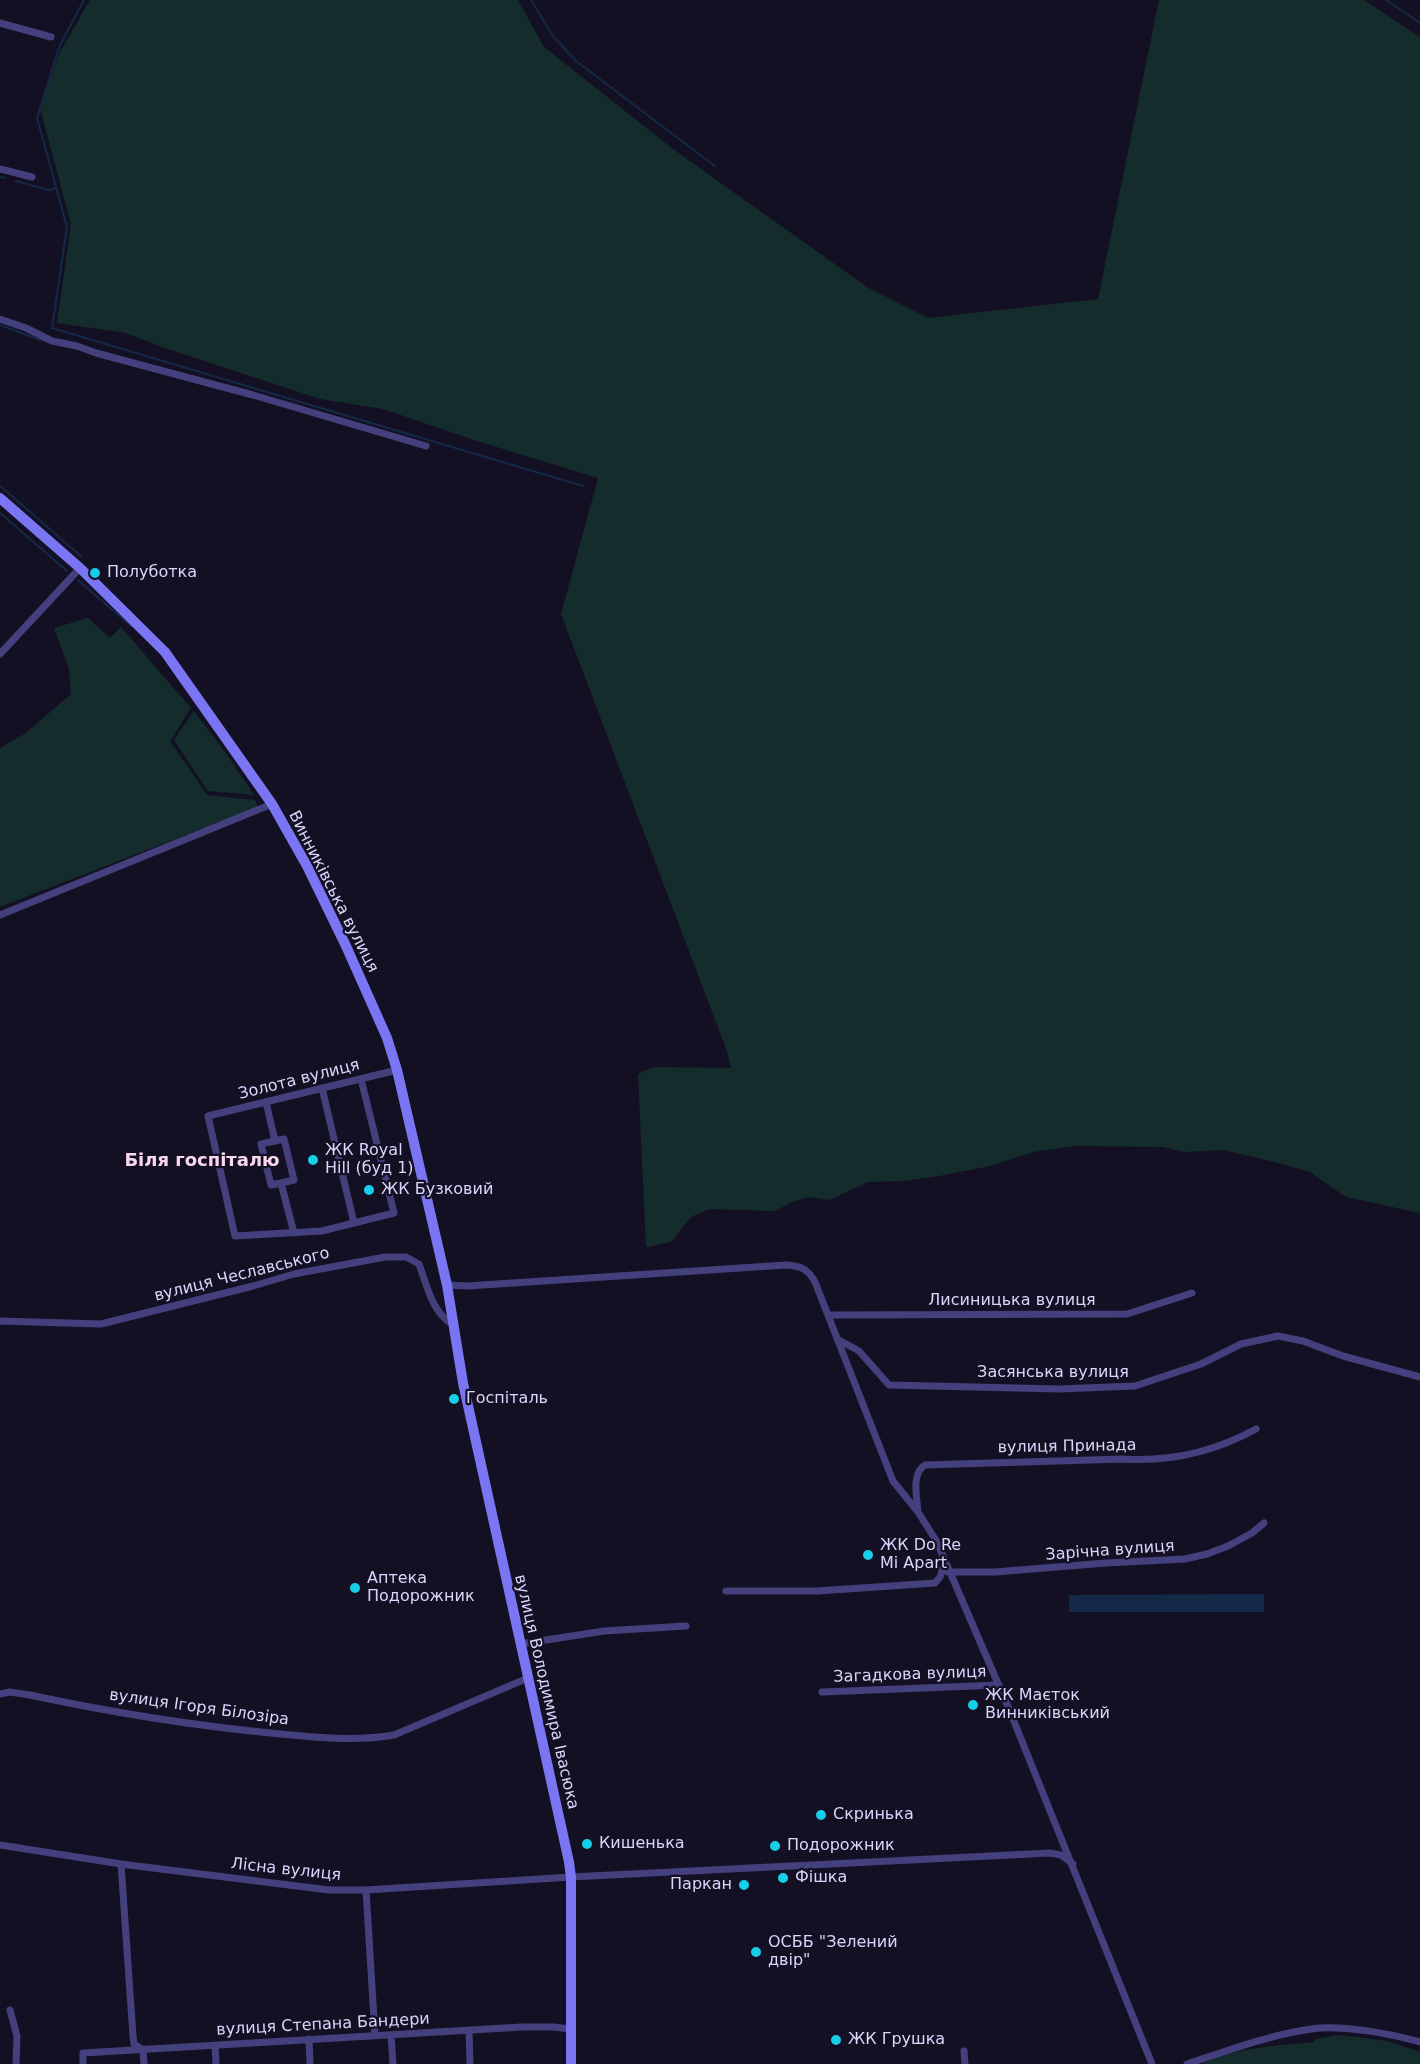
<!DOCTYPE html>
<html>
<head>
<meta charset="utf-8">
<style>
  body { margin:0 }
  canvas { display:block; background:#141023 }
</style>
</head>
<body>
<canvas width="1420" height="2064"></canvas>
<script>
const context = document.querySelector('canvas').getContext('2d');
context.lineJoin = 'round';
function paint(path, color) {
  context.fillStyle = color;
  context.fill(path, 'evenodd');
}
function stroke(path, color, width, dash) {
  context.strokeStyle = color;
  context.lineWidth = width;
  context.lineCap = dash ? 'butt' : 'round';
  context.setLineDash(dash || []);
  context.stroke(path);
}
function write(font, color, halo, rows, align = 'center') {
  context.font = font + ' "DejaVu Sans",sans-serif';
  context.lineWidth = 4.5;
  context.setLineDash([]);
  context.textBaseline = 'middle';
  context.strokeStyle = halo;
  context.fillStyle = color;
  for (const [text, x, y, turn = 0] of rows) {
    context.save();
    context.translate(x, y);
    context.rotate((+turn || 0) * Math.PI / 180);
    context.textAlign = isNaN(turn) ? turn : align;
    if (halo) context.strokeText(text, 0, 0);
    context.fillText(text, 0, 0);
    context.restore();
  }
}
const green = new Path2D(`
  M90 0H518L544 47 673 149 867 287 928 318 1098 299 1159 0H1364L1420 37V1213L1346 1197 1310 1172 1275 1162 1223 1150 1185 1152 1163 1147 1075 1146 1033 1152 990 1166 939 1176 904 1181 868 1182 829 1200 809 1197 792 1202 775 1211 709 1209 691 1217 671 1242 646 1247 638 1074 653 1067 731 1068 727 1051 561 614 598 478 477 441 383 409 320 399 162 347 126 333 57 323 71 224 40 108 60 52Z
  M88 618 110 638 121 627 191 708 170 741 207 795 255 800 258 807 0 907V748L26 733 71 694 69 668 54 628Z
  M194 711 225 752 254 795 208 791 174 740Z
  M1339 2035 1387 2041 1420 2052V2064H1202C1237 2047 1276 2046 1314 2042L1316 2039Z`);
const water = new Path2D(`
  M1264 1594V1612H1069V1595Z`);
const stream = new Path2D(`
  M84 0 60 45 37 118 67 227 52 328 583 486
  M531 0 553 36 576 61 715 166
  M1386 0 1420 23
  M0 177 5 178
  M16 181 49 190 56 188
  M0 325 43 341
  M0 486 82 557
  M0 513 67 571
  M78 580 131 626`);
const street = new Path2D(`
  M0 23 51 37
  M0 169 32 177
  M0 319 26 328 52 341 77 346 96 353 253 395 426 446
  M0 654 80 568
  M0 915 272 804
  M361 1079 394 1213 322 1231 235 1236 208 1116C271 1101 334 1085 397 1070
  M322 1088 354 1223
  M266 1102 275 1141 284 1139 294 1180 281 1183 294 1233
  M275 1141 261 1144 271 1185 281 1183
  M447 1285 467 1286 786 1265C801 1266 808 1269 815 1282L893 1481 918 1512 937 1542 1009 1709 1152 2064
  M828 1315 1127 1314 1192 1293
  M0 1321 101 1324 253 1286 294 1274 385 1257H406L419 1264C427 1286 432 1312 452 1324
  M837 1339 859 1351 889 1385 1059 1389 1135 1386 1201 1364 1241 1344 1278 1336 1303 1341 1343 1356 1420 1377
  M918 1512C917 1498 911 1473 925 1465L1123 1459C1170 1462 1214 1452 1256 1429
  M948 1572H995L1106 1563 1185 1559 1207 1554 1228 1546 1252 1533 1264 1523
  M726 1591H817L935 1583 940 1577 945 1561
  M520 1644 604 1631 686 1626
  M822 1692 999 1685
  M0 1694 10 1692 30 1695C109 1712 190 1725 270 1733 310 1737 354 1742 394 1735L528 1678
  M0 1845 121 1864 329 1890H366L571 1877 1050 1853 1061 1855 1073 1864
  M121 1864 133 2036 134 2044 143 2050 144 2064
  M366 1890 375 2035
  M10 2010 17 2036 16 2064
  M469 2030 470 2064
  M391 2035 393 2064
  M309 2039 310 2064
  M215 2045 216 2064
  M964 2051 965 2064
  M83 2064V2053L522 2027H553L571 2029
  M1187 2064C1227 2051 1269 2035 1311 2029 1340 2024 1392 2034 1420 2042`);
const secondary = new Path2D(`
  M0 498 80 568 165 652 272 804 307 866 346 946 387 1038 397 1070 447 1285 463 1383 569 1862 571 1877V2064`);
const markers = [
  [95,573,6,"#15cfe8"],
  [313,1160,6,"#15cfe8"],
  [369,1190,6,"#15cfe8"],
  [454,1399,6,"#15cfe8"],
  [868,1555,6,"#15cfe8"],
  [355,1588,6,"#15cfe8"],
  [973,1705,6,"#15cfe8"],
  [821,1815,6,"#15cfe8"],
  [587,1844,6,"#15cfe8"],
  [775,1846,6,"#15cfe8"],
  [783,1878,6,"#15cfe8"],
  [744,1885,6,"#15cfe8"],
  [756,1952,6,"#15cfe8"],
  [836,2040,6,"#15cfe8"]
];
const poiNames = [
  ["Полуботка",107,573],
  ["ЖК Royal",325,1151],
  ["Hill (буд 1)",325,1169],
  ["ЖК Бузковий",381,1190],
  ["Госпіталь",466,1399],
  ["ЖК Do Re",880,1546],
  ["Mi Apart",880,1564],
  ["Аптека",367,1579],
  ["Подорожник",367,1597],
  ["ЖК Маєток",985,1696],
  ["Винниківський",985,1714],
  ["Скринька",833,1815],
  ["Кишенька",599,1844],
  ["Подорожник",787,1846],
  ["Фішка",795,1878],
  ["Паркан",732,1885,"right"],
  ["ОСББ \"Зелений",768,1943],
  ["двір\"",768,1961],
  ["ЖК Грушка",848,2040]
];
const streetNames = [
  ["Винниківська вулиця",333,892,63],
  ["Золота вулиця",299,1080,-14],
  ["вулиця Чеславського",242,1275,-14],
  ["Лисиницька вулиця",1012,1301],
  ["Засянська вулиця",1053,1373],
  ["вулиця Принада",1067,1447,-1],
  ["Зарічна вулиця",1110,1551,-4],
  ["Загадкова вулиця",910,1675,-2],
  ["вулиця Володимира Івасюка",546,1692,77],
  ["вулиця Ігоря Білозіра",199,1708,8],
  ["Лісна вулиця",286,1870,6],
  ["вулиця Степана Бандери",323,2025,-3]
];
const neighbourhoodNames = [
  ["Біля госпіталю",202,1161]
];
paint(green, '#142c2b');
paint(water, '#142848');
stroke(stream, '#142848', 2);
stroke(street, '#43407d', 7);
stroke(secondary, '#7a75f2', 10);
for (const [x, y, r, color] of markers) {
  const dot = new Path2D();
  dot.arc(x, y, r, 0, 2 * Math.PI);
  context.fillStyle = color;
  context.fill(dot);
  stroke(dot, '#141023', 2);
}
write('16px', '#dad5fb', '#141023', poiNames, 'left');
write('16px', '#dad5fb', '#141023', streetNames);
write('bold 18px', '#fbd7ee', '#141023', neighbourhoodNames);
</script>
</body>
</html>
